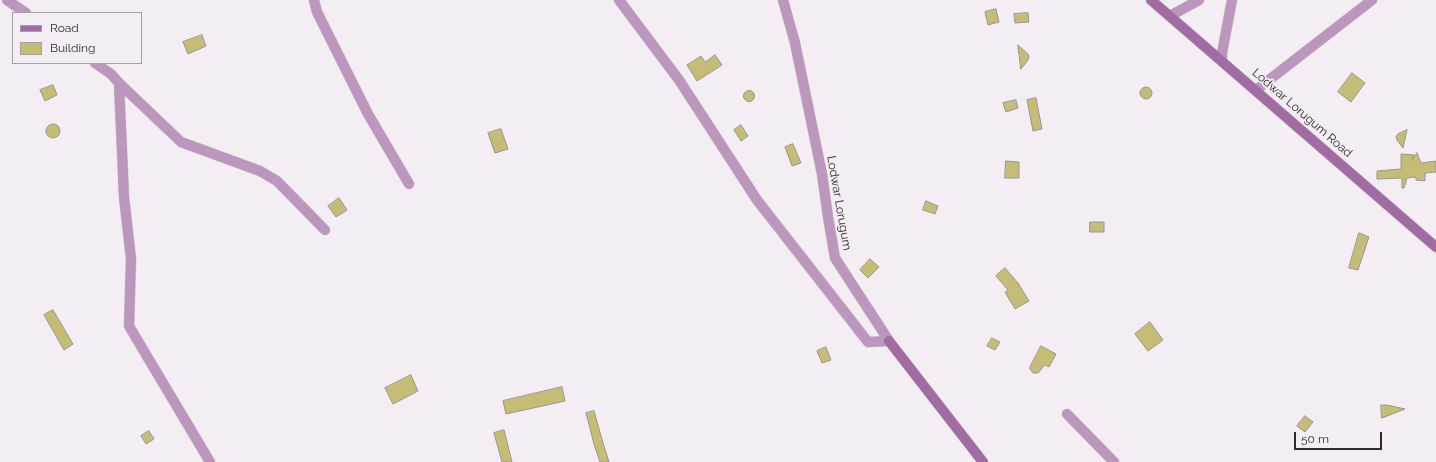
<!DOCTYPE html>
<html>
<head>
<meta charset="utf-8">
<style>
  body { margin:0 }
  #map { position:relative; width:1436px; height:462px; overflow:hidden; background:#f4edf4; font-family:Raleway,sans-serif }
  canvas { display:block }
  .legend { position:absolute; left:12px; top:12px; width:130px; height:52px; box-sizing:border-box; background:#f4edf4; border:1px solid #a49fa4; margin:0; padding:5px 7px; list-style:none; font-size:12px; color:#2d2b2d }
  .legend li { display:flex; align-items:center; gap:8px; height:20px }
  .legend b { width:20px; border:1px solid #a49fa4 }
  .scale { position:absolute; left:1294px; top:432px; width:88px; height:18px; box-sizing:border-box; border:2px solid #2d2b2d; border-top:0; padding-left:5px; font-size:12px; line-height:14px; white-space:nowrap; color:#2d2b2d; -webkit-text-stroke:3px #f4edf4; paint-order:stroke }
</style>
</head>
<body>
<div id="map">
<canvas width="1436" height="462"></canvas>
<ul class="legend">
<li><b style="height:5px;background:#a16ca3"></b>Road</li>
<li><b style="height:11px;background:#c5bc78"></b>Building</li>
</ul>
<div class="scale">50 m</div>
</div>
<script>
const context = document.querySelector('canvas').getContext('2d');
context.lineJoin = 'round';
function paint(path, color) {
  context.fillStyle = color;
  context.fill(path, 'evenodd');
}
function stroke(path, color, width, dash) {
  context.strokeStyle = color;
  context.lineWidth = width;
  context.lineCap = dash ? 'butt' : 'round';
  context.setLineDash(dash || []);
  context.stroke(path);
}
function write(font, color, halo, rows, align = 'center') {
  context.font = font + ' Raleway,sans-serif';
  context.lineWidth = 3.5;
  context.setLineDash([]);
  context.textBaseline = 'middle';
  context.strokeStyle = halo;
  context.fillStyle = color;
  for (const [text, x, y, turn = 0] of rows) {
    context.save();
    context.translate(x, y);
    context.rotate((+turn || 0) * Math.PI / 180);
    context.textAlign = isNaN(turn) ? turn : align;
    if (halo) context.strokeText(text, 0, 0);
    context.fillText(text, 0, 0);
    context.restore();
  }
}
const building = new Path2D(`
  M996 9 999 22 988 25 985 12Z
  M1028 13 1029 22 1015 23 1014 14Z
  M202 35 206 46 188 54 183 42Z
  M1018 45 1028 54 1029 57 1028 60 1021 69Z
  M715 55 722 65 697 81 687 65 701 56 705 62Z
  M1352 73 1365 83 1351 102 1338 92Z
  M53 85 57 95 45 101 40 90Z
  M1140 93a6 6 0 1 1 12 0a6 6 0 1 1-12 0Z
  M743.5 96a5.5 5.5 0 1 1 11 0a5.5 5.5 0 1 1-11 0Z
  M1036 98 1042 129 1033 131 1027 100Z
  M1016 100 1018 108 1006 112 1003 103Z
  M46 131a7 7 0 1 1 14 0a7 7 0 1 1-14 0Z
  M741 125 748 136 741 141 734 130Z
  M501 129 508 149 495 153 488 133Z
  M1407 130 1403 148 1397 140 1396 137 1398 134Z
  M793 144 801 163 792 166 785 147Z
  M1417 153 1421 163 1436 161V172L1425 173V181L1416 180V177L1407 178 1404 188H1402V178L1377 179V171L1401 169V154L1414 155 1412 160Z
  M1006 161 1019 162V178H1005Z
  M339 198 347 210 336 217 328 206Z
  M926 201 938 206 935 214 923 210Z
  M1090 222H1104V232H1090Z
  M1359 233 1369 237 1358 270 1349 268Z
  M870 259 879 267 868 278 860 270Z
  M1005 268 1018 283 1029 301 1015 309 1005 292 1008 290 996 276Z
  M53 310 73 344 64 350 44 315Z
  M1150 322 1163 340 1148 351 1135 334Z
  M992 338 1000 342 995 350 987 346Z
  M1041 346 1056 354 1049 367 1045 365 1038 373H1033L1030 369V367Z
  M826 347 831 360 822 363 817 351Z
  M411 375 418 391 393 404 385 388Z
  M562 387 565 401 506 414 503 401Z
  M1381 405H1387L1405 409 1382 418Z
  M594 411 603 443 609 462H600L594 444 586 413Z
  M1305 416 1313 422 1305 432 1297 426Z
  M504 430 512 462H502L494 433Z
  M149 431 154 439 146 444 141 436Z`);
const street = new Path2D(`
  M7 0 26 13
  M314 0 317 12 368 114 409 184
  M619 0 679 80 757 200 868 342 889 341
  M783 0 795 43 822 174 828 217 835 258 889 341
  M1170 16 1199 0
  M1222 61V53L1232 0
  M95 63 111 74 119 83 124 197 131 259 129 326 210 462
  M119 83 181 142 260 171 277 181 325 230
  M1256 90 1372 0
  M1067 414 1114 462`);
const secondary = new Path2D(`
  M1151 0 1436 247
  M889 341 983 462`);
const streetNames = [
  ["Lodwar Lorugum Road",1302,113,41],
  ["Lodwar Lorugum",839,203,80]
];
paint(building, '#c5bc78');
stroke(building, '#98978e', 1);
stroke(street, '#d0cad0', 11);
stroke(secondary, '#d0cad0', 11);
stroke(street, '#bc97bd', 10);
stroke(secondary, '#a16ca3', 10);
write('12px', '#2d2b2d', '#f4edf4', streetNames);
</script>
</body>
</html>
